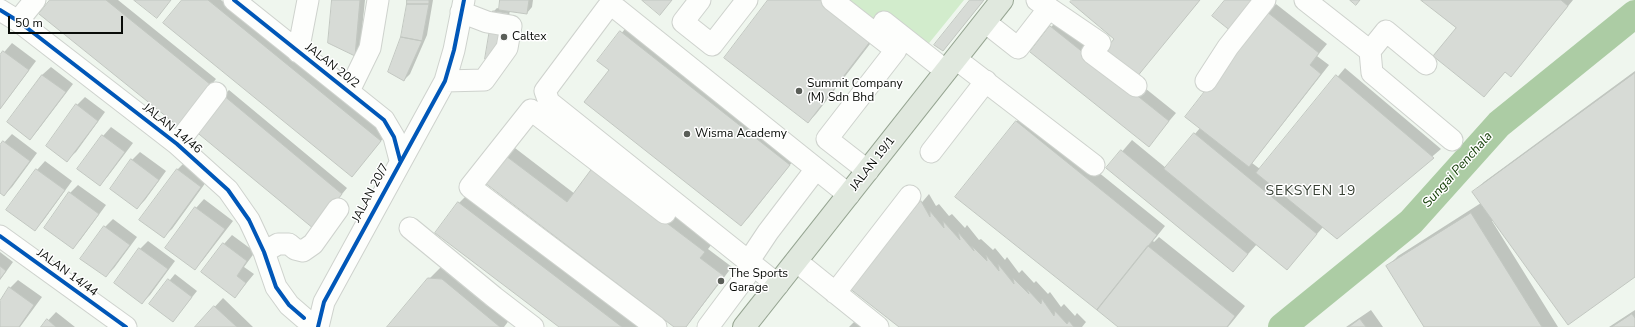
<!DOCTYPE html>
<html>
<head>
<meta charset="utf-8">
<style>
  body { margin:0 }
  #map { position:relative; width:1635px; height:327px; overflow:hidden; background:#eff6ee; font-family:"Nunito Sans",sans-serif }
  canvas { display:block }
  .scale { position:absolute; left:8px; top:16px; width:115px; height:18px; box-sizing:border-box; border:2px solid #090c08; border-top:0; padding-left:5px; font-size:12px; line-height:14px; white-space:nowrap; color:#090c08; -webkit-text-stroke:3px #fff; paint-order:stroke }
</style>
</head>
<body>
<div id="map">
<canvas width="1635" height="327"></canvas>
<div class="scale">50 m</div>
</div>
<script>
const context = document.querySelector('canvas').getContext('2d');
context.lineJoin = 'round';
function paint(path, color) {
  context.fillStyle = color;
  context.fill(path, 'evenodd');
}
function stroke(path, color, width, dash) {
  context.strokeStyle = color;
  context.lineWidth = width;
  context.lineCap = dash ? 'butt' : 'round';
  context.setLineDash(dash || []);
  context.stroke(path);
}
function write(font, color, halo, rows, align = 'center') {
  context.font = font + ' "Nunito Sans",sans-serif';
  context.lineWidth = 3;
  context.setLineDash([]);
  context.textBaseline = 'middle';
  context.strokeStyle = halo;
  context.fillStyle = color;
  for (const [text, x, y, turn = 0] of rows) {
    context.save();
    context.translate(x, y);
    context.rotate((+turn || 0) * Math.PI / 180);
    context.textAlign = isNaN(turn) ? turn : align;
    if (halo) context.strokeText(text, 0, 0);
    context.fillText(text, 0, 0);
    context.restore();
  }
}
const green = new Path2D(`
  M842 0H964L917 58Z`);
const shadow = new Path2D(`
  M51 0H118L216 79 184 119Z
  M183 0H221L386 135 356 171Z
  M333 0H365L360 49 355 55Z
  M408 0H433L427 35 410 74 404 80 402 37Z
  M501 0H533L532 7 527 13 510 10 502 57 486 58 494 11 497 8 500 9Z
  M769 0 880 31 816 114 808 122Z
  M971 0H984L943 50Z
  M1073 0H1200L1136 77 1115 39Z
  M1423 0H1573L1519 67 1511 76 1506 71 1484 96 1457 28Z
  M1276 4 1327 44 1317 56 1329 65 1252 163 1260 169 1345 68 1441 149 1337 238 1323 227 1287 269 1257 244 1233 271 1108 168 1132 140 1166 168 1200 128 1268 12Z
  M1059 19 1176 113 1148 146 1051 27Z
  M629 24 797 156 749 217 741 225 610 70 599 61Z
  M12 43 36 61 0 109V57Z
  M51 67 73 84 38 130 30 139 8 122 42 75Z
  M1635 71V275L1494 220 1492 221 1558 327H1425L1388 266 1398 256 1481 203 1474 192 1484 182Z
  M229 90 347 188 319 222 223 96Z
  M85 97 105 112 76 152 67 160 77 105Z
  M1025 113 1165 226 1153 241 1154 242 1159 237 1245 306 1228 327H1120L1016 122Z
  M111 127 133 143 108 176 100 185 79 169 103 136Z
  M12 134 37 153 12 187 4 195 0 192V147Z
  M515 148 575 194 602 160 712 244 708 249 732 267 689 323 686 327H675L506 157Z
  M140 152 166 171 145 200 137 208 132 160Z
  M45 161 72 181 43 221 35 230 8 209 37 170Z
  M186 161 209 178 172 229 163 237 140 220 178 169Z
  M78 185 106 205 81 239 73 248 70 193Z
  M929 194 936 206 939 204 949 216 952 214 965 228 967 225 979 240 981 239 993 250 995 248 1005 260 1007 257 1019 273 1022 270 1034 283 1036 281 1048 294 1050 292 1061 307 1064 304 1075 316 1077 313 1086 322 1082 327H900L850 288Z
  M467 195 641 327H560L459 203Z
  M204 199 233 221 203 260 195 269 167 247 196 208Z
  M113 219 137 237 114 268 106 276 105 227Z
  M232 235 255 252 244 267 254 274 235 297 224 244Z
  M148 241 175 261 150 295 142 303 115 283 140 249Z
  M0 252 13 262 0 280Z
  M442 266 513 315 504 327H388L429 279Z
  M175 274 197 291 173 321 150 304Z
  M18 280 42 297 20 327H0V302L10 288Z
  M223 298 253 327H196Z
  M1371 310 1383 327H1346Z
  M1635 310V327H1609Z
  M56 312 75 327H42Z
  M857 319 868 327H849Z`);
const river = new Path2D(`
  M1282 327 1411 222 1499 124 1635 14`);
const building = new Path2D(`
  M50 0H106L211 85 178 126 39 14Z
  M134 0H171L157 18Z
  M182 0H208L381 141 352 177 163 23Z
  M332 0H360L355 56 328 43Z
  M407 0H429V4H407Z
  M500 0H529L527 14 499 10Z
  M642 0H672L660 15Z
  M768 0H822L872 39 808 123 724 58Z
  M970 0H984L943 51 934 45Z
  M1072 0H1200L1136 78 1103 52 1114 39 1070 2Z
  M1225 0H1257L1232 32 1212 16Z
  M1350 0H1360L1356 5Z
  M1421 0H1561L1568 6 1511 77 1505 72 1484 97 1433 56 1456 28Z
  M407 4H429L422 41 401 37Z
  M493 11 508 13 500 61 485 59Z
  M1267 12 1319 53 1310 65 1321 74 1249 167 1185 117Z
  M1050 26 1169 121 1149 147 1030 52Z
  M620 31 790 165 741 226 584 102 609 70 597 61Z
  M401 37 422 41 404 81 388 72Z
  M3 51 29 70 0 109V55Z
  M1635 73V277L1568 325 1472 192Z
  M42 75 66 92 30 140 7 122Z
  M1336 75 1434 158 1337 239 1256 173Z
  M223 95 342 194 314 229 194 130Z
  M76 104 98 121 67 162 46 146Z
  M1016 121 1157 235 1097 310 955 197Z
  M1194 133 1317 234 1287 270 1164 169Z
  M102 135 125 152 100 186 77 169Z
  M3 141 30 161 4 196 0 193V145Z
  M1121 150 1248 254 1233 272 1106 168Z
  M506 156 567 202 593 167 705 252 700 258 724 276 686 327H674L485 183Z
  M131 159 159 180 137 209 110 189Z
  M36 169 65 190 35 231 6 210Z
  M177 169 201 187 164 238 139 220Z
  M69 192 99 214 73 249 44 228Z
  M921 201 930 217V211L944 228 943 221 960 240 958 232 974 251 972 246 987 261 986 255 999 271 998 264 1014 284 1013 278 1029 294 1027 289 1041 304 1042 299 1054 316 1055 311 1067 324 1069 321 1074 327H899L849 288Z
  M458 202 622 327H559L435 233Z
  M195 207 225 229 195 270 165 248Z
  M1471 213 1542 327H1424L1386 266Z
  M104 226 130 245 106 277 80 259Z
  M223 243 247 261 237 276 246 283 235 298 201 272Z
  M1148 246 1235 316 1227 327H1118L1097 310Z
  M139 248 168 269 142 304 114 283Z
  M0 266 6 271 0 279Z
  M428 278 442 279 500 327H387Z
  M168 279 192 297 173 322 149 304Z
  M9 287 34 305 19 327H0V301Z
  M214 306 237 327H195Z
  M1632 314 1635 318V327H1612Z
  M47 319 56 327H41Z
  M1360 319 1366 327H1349Z`);
const minor = new Path2D(`
  M234 0 384 120 394 137 400 160
  M700 0 683 22 712 45 747 0
  M832 0 896 50 827 139 868 171
  M1037 0 1100 43 1092 53 1136 86
  M1305 0 1370 51
  M0 10 18 21 177 144 228 190 249 220 264 252 276 287 289 305 304 318
  M18 21 35 0
  M884 22 946 71
  M985 22 1018 48 1049 8
  M298 52 308 0
  M956 59 1094 165
  M1426 64 1386 31 1370 51 1372 73 1452 140
  M445 81 484 80 507 48 511 26 487 22 461 12
  M1206 81 1228 47 1265 0
  M349 91 370 48 378 0
  M177 144 216 93
  M931 152 986 81
  M410 228 494 297 533 327
  M0 236 126 327
  M264 252 278 244H289L295 249 303 251 313 244 338 209
  M796 261 878 327
  M748 262 768 232 816 169
  M778 285 549 102 545 91 607 8 612 6 617 9 849 195
  M835 293 910 196
  M318 327 324 302 445 81 454 50 464 0
  M656 327 470 187 531 110 665 213
  M708 327 746 276`);
const major = new Path2D(`
  M744 327 1002 0`);
const cycleway = new Path2D(`
  M234 0 384 120 394 137 400 160
  M0 10 18 21 177 144 228 190 249 220 264 252 276 287 289 305 304 318
  M0 236 126 327
  M318 327 324 302 445 81 454 50 464 0`);
const markers = [
  [504,37,4,"#5a5e58"],
  [799,91,4,"#5a5e58"],
  [687,134,4,"#5a5e58"],
  [721,281,4,"#5a5e58"]
];
const poiNames = [
  ["Caltex",512,37],
  ["Summit Company",807,84],
  ["(M) Sdn Bhd",807,98],
  ["Wisma Academy",695,134],
  ["The Sports",729,274],
  ["Garage",729,288]
];
const streetNames = [
  ["JALAN 20/2",332,66,38],
  ["JALAN 14/46",172,129,39],
  ["JALAN 19/1",873,164,-52],
  ["JALAN 20/7",371,193,-62],
  ["JALAN 14/44",67,273,36]
];
const waterNames = [
  ["Sungai Penchala",1458,170,-48]
];
const quarterNames = [
  ["SEKSYEN 19",1311,192]
];
paint(green, '#d2eccc');
paint(shadow, '#0003');
stroke(river, '#accca4', 28);
paint(building, '#d7dbd6');
stroke(building, '#c2c7c1', 1);
stroke(minor, '#ced2cd', 23);
stroke(major, '#96a592', 24);
stroke(minor, '#fdfefc', 21);
stroke(major, '#e0e8de', 22);
stroke(cycleway, '#0057b8', 4);
for (const [x, y, r, color] of markers) {
  const dot = new Path2D();
  dot.arc(x, y, r, 0, 2 * Math.PI);
  context.fillStyle = color;
  context.fill(dot);
  stroke(dot, '#fff', 1.5);
}
write('12px', '#090c08', '#fff', poiNames, 'left');
write('12px', '#090c08', '#fff', streetNames);
write('italic 13px', '#17410a', '#fff', waterNames);
context.letterSpacing = '1px';
write('14px', '#374034', '#fff', quarterNames);
context.letterSpacing = '0px';
</script>
</body>
</html>
